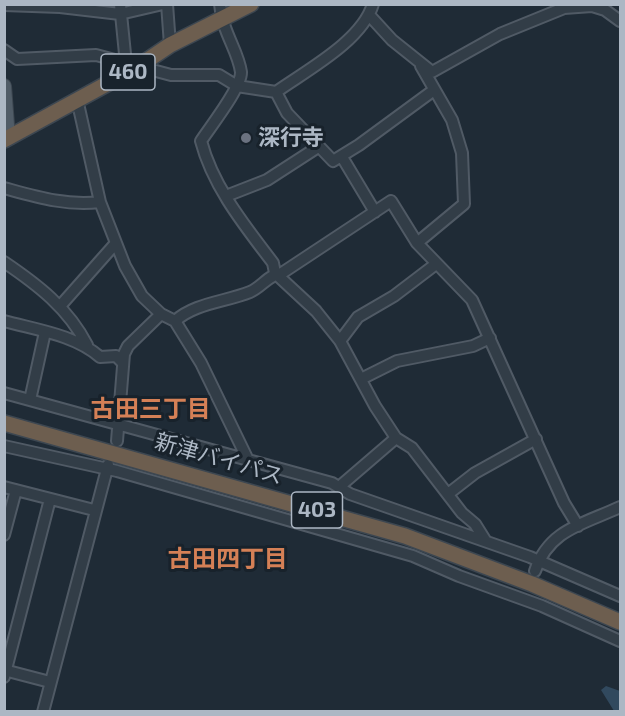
<!DOCTYPE html>
<html>
<head>
<meta charset="utf-8">
<style>
  body { margin:0 }
  #map { position:relative; width:625px; height:716px; overflow:hidden; background:#1f2b36; font-family:"Exo 2",sans-serif }
  canvas { display:block }
  .frame { position:absolute; inset:0; border:6px solid #acb7c4; pointer-events:none }
</style>
</head>
<body>
<div id="map">
<canvas width="625" height="716"></canvas>
<div class="frame"></div>
</div>
<script>
const context = document.querySelector('canvas').getContext('2d');
context.lineJoin = 'round';
function paint(path, color) {
  context.fillStyle = color;
  context.fill(path, 'evenodd');
}
function stroke(path, color, width, dash) {
  context.strokeStyle = color;
  context.lineWidth = width;
  context.lineCap = dash ? 'butt' : 'round';
  context.setLineDash(dash || []);
  context.stroke(path);
}
function write(font, color, halo, rows, align = 'center') {
  context.font = font + ' "Exo 2","Noto Sans JP",sans-serif';
  context.lineWidth = 6;
  context.setLineDash([]);
  context.textBaseline = 'middle';
  context.strokeStyle = halo;
  context.fillStyle = color;
  for (const [text, x, y, turn = 0] of rows) {
    context.save();
    context.translate(x, y);
    context.rotate((+turn || 0) * Math.PI / 180);
    context.textAlign = isNaN(turn) ? turn : align;
    if (halo) context.strokeText(text, 0, 0);
    context.fillText(text, 0, 0);
    context.restore();
  }
}
const water = new Path2D(`
  M606 686 620 691V711H614L601 690Z`);
const minor = new Path2D(`
  M120 4 126 64
  M167 4 170 45
  M220 4C222 32 238 50 241 72 242 87 210 127 201 141 213 187 245 226 273 263L275 273 316 311 340 341 375 406 396 438 412 448 462 513 475 524 485 540
  M4 5 60 7 120 14 163 4
  M370 16 392 40 432 72 500 34 564 8 592 6 605 10 620 21
  M4 50 17 59 96 55 171 75H219L237 86 276 92C307 70 362 41 373 4
  M276 92 287 113 333 161 359 145 434 90
  M77 99 100 202 125 266 142 296 161 314 175 321 201 363 247 458
  M342 157 375 212
  M4 188C37 197 66 206 100 202
  M226 196 267 180 318 147
  M417 243 464 204 462 153 452 120 421 66
  M4 262C38 285 68 308 87 345
  M61 305 116 243
  M4 321C37 330 75 335 100 357L116 356 122 362
  M175 321C195 303 225 302 250 292 262 287 269 274 282 273L391 201 417 243 472 300 564 503 578 526
  M340 341 358 317 394 296 436 264
  M361 379 397 361 473 346 490 338
  M4 393 332 483 350 494 530 557 620 596
  M30 400 45 332
  M117 441 124 354 128 346 161 314
  M4 446 117 471 413 556 459 576 542 606 620 641
  M4 487 94 510
  M339 487 396 438
  M448 494 475 473 536 439
  M4 535 16 490
  M535 571C549 529 584 524 620 507
  M4 670 50 682
  M4 677 50 499
  M43 712 108 465`);
const major = new Path2D(`
  M4 86 8 138`);
const highway = new Path2D(`
  M4 140 136 68 170 45 251 4
  M4 423 405 536 532 584 620 622`);
const markers = [
  [246,138,6,"#6b7280"]
];
const shields = [
  [128,72,54],
  [317,510,51]
];
const shieldNames = [
  ["460",128,72],
  ["403",317,510]
];
const poiNames = [
  ["深行寺",258,138]
];
const streetNames = [
  ["新津バイパス",219,459,16]
];
const neighbourhoodNames = [
  ["古田三丁目",151,409],
  ["古田四丁目",228,559]
];
paint(water, '#31495e');
stroke(minor, '#505a65', 14);
stroke(major, '#3c4650', 16);
stroke(highway, '#3d4751', 18);
stroke(minor, '#323d47', 10);
stroke(major, '#505c67', 14);
stroke(highway, '#6d5e4f', 15);
for (const [x, y, r, color] of markers) {
  const dot = new Path2D();
  dot.arc(x, y, r, 0, 2 * Math.PI);
  context.fillStyle = color;
  context.fill(dot);
  stroke(dot, '#18222b', 2);
}
for (const [x, y, w] of shields) {
  const box = new Path2D();
  box.roundRect(x - w / 2, y - 18, w, 36, 4.5);
  context.fillStyle = '#18222b';
  context.fill(box);
  stroke(box, '#acb7c4', 1.5);
}
write('bold 21px', '#acb7c4', null, shieldNames);
write('bold 22px', '#acb7c4', '#18222b', poiNames, 'left');
write('22px', '#acb7c4', '#18222b', streetNames);
write('bold 24px', '#d58056', '#18222b', neighbourhoodNames);
</script>
</body>
</html>
